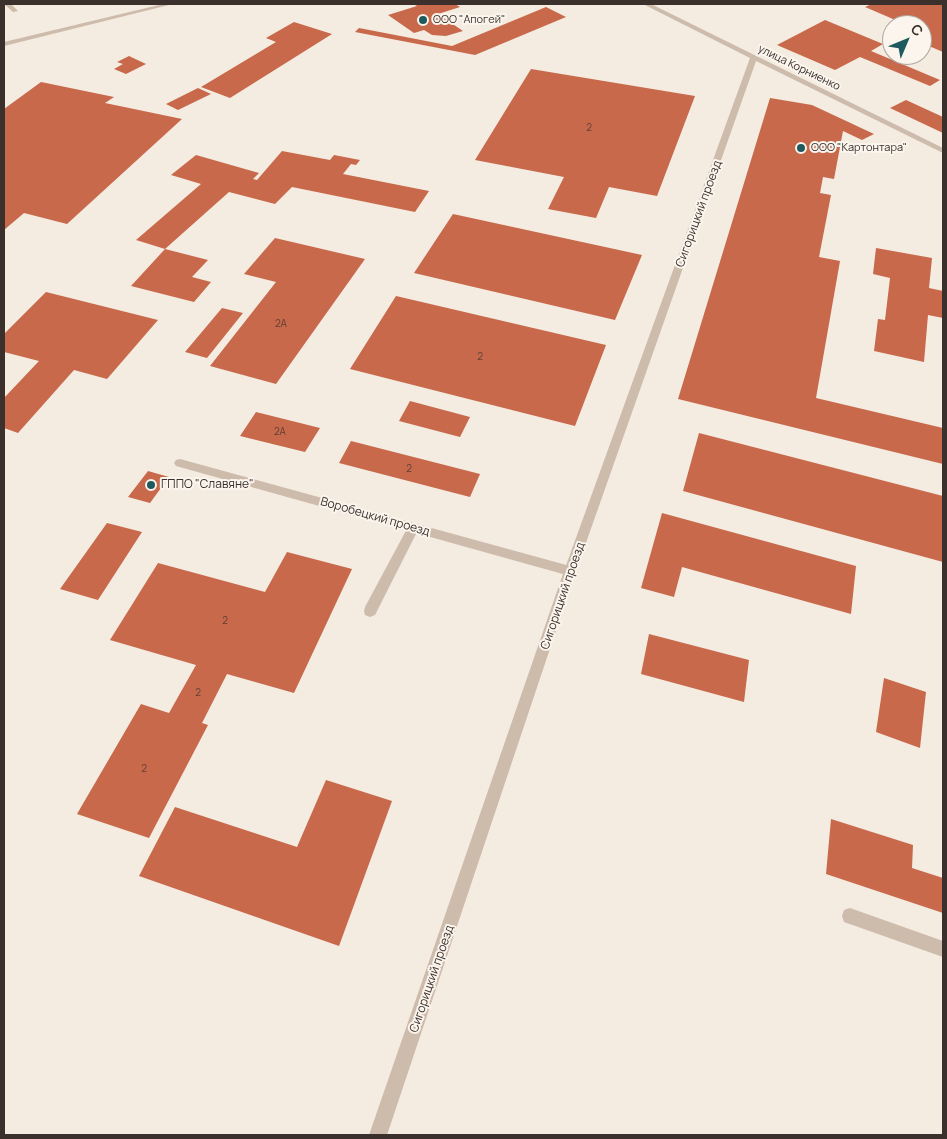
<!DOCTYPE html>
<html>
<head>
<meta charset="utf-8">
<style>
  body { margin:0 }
  #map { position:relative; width:947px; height:1139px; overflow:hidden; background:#f4ebe1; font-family:Manrope,sans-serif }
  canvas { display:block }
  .frame { position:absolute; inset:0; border:5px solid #3b302b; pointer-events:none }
  .north { position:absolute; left:882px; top:15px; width:50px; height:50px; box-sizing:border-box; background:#fbf5ee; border:1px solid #aea6a0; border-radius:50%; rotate:45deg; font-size:14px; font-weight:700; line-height:20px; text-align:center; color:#3b302b }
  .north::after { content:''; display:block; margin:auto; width:18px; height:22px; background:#1f5a5e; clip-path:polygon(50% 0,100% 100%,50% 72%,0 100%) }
</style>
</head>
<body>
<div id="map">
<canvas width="947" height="1139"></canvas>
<div class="frame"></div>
<div class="north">С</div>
</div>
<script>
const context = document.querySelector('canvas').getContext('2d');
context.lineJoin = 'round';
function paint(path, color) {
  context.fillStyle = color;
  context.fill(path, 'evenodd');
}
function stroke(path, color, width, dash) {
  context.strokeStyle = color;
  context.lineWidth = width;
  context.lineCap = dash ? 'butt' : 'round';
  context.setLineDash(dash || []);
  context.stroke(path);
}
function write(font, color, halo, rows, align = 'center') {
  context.font = font + ' Manrope,sans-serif';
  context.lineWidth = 4;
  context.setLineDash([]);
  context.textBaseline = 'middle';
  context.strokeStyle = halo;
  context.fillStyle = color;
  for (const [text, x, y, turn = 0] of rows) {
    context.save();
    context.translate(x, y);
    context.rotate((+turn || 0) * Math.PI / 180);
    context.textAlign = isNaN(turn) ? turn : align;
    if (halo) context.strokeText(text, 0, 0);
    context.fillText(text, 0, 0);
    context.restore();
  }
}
const building = new Path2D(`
  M418 4H455L460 7 438 14 463 31 446 36 432 35 424 30 414 33 388 15 417 6 415 5Z
  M872 4H943V52L922 43V25H907L865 7Z
  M546 7 566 17 475 55 355 32 359 28 452 46Z
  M825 20 883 44 871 51 940 80 930 86 860 57 835 70 777 45Z
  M294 22 332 34 230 98 201 87 276 42 266 38Z
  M129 56 146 64 126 74 114 69 123 64 117 62Z
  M531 69 695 96 657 196 609 187 596 218 548 209 564 177 475 160Z
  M41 82 114 97 105 103 182 119 67 224 24 213 4 230V109Z
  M198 88 211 94 178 110 166 104Z
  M770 98 812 105 874 134 862 140 843 131 834 179 823 177 820 193 831 195 819 257 840 261 816 398 943 428V464L678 399Z
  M906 100 943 117V133L890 108Z
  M282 151 330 160 334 155 360 160 356 165 351 164 343 174 429 191 415 212 292 187 275 204 229 192 165 249 136 240 201 184 171 175 196 155 259 173 253 179 257 180Z
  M453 214 642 255 615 320 414 273Z
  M275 238 365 259 276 384 210 366 276 282 244 274Z
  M876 248 932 258 929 288 943 291V318L928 315 924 362 874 351 878 319 885 320 890 278 873 274Z
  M165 249 208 260 192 277 211 282 194 302 131 286Z
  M46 292 158 320 107 379 74 370 18 433 4 428V398L39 361 4 352V334Z
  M396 296 606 345 575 426 350 369Z
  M222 308 243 313 207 358 185 352Z
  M410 401 470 417 460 437 399 421Z
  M256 412 320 428 305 452 240 436Z
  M699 433 943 496V562L683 491Z
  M351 441 480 474 470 497 339 463Z
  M148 471 169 477 150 503 128 497Z
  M662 513 856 566 851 614 682 567 674 597 641 588Z
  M107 523 142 532 98 600 60 589Z
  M287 552 352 569 294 693 227 674 202 723 208 725 149 838 77 814 141 704 169 713 196 665 110 640 158 563 265 592Z
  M649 634 749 660 744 702 641 674Z
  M884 678 926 692 920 748 876 732Z
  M326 780 392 801 339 946 139 876 175 807 297 847Z
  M831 819 913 845 912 868 943 878V913L826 874Z`);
const service = new Path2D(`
  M4 4H11L18 11 13 12Z
  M413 523 417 525 419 528 375 615 370 617 365 615 364 611 365 607 409 525Z
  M850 908 943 941V957L844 922 842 916 844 910Z`);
const minor = new Path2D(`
  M163 4H173L4 46V42Z
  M180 459 570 566 574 567 576 571 574 575 570 576 176 466 174 463 176 460Z`);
const tertiary = new Path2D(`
  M643 4H651L943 148V153L756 61 576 571 387 1135H369L564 571 750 58Z`);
const markers = [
  [423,20,5,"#1f5a5e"],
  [801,148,5,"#1f5a5e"],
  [151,485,5,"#1f5a5e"]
];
const numberNames = [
  ["2",589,128],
  ["2А",281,324],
  ["2",480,357],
  ["2А",280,432],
  ["2",409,469],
  ["2",225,621],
  ["2",198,693],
  ["2",144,769]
];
const farPoinames = [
  ["ООО \"Апогей\"",433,20],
  ["ООО \"Картонтара\"",811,148]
];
const farStreetnames = [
  ["улица Корниенко",799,68,26]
];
const streetNames = [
  ["Сигорицкий проезд",699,214,-70],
  ["Воробецкий проезд",375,517,16],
  ["Сигорицкий проезд",563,596,-71],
  ["Сигорицкий проезд",432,979,-71]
];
const poiNames = [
  ["ГППО \"Славяне\"",161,485]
];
paint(building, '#c8694b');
paint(service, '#cdbbac');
paint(minor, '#cdbbac');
paint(tertiary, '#cdbbac');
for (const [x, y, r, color] of markers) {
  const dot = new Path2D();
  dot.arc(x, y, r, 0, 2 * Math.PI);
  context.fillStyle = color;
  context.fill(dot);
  stroke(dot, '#fbf5ee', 2);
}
write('10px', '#5e3e33', null, numberNames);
write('11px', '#3b302b', '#fbf5ee', farPoinames, 'left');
write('11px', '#3b302b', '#fbf5ee', farStreetnames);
write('12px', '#3b302b', '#fbf5ee', streetNames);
write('12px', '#3b302b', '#fbf5ee', poiNames, 'left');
</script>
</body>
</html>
